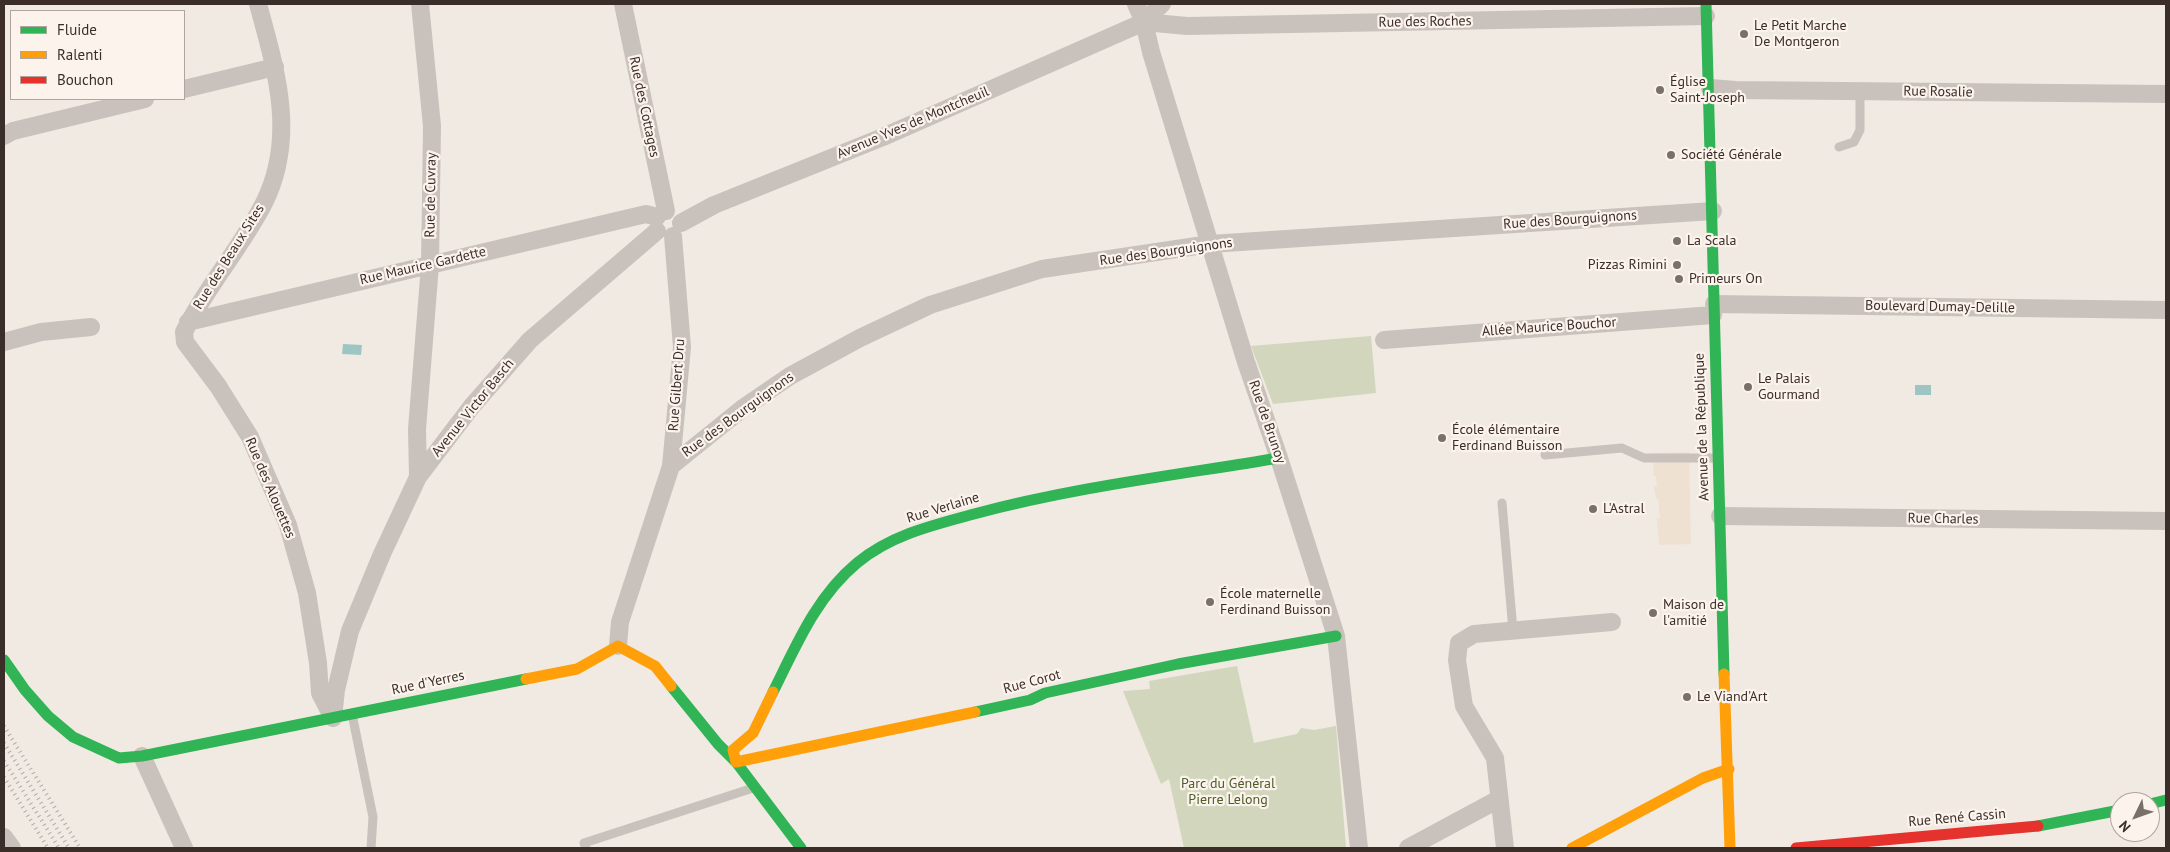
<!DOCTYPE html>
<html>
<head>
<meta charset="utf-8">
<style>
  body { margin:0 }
  #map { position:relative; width:2170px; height:852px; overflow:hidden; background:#f0eae3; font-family:"PT Sans",sans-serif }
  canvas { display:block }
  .frame { position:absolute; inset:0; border:5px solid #3b2e29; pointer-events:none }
  .legend { position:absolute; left:10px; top:10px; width:175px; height:90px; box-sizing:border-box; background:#fcf4ec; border:1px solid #afa59e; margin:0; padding:6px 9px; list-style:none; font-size:15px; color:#3b2e29 }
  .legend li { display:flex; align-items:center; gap:10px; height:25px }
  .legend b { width:25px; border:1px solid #afa59e }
  .north { position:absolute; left:2110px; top:792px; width:50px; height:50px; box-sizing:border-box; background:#fcf4ec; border:1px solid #afa59e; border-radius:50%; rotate:228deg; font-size:14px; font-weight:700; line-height:20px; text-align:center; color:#3b2e29 }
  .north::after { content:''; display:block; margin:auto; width:18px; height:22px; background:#7a706a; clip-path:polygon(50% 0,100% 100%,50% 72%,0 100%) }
</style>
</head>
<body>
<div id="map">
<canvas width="2170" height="852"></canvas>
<div class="frame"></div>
<ul class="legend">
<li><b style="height:6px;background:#30b455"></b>Fluide</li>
<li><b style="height:6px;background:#ff9f0a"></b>Ralenti</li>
<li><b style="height:6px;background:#e5322d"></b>Bouchon</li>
</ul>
<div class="north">N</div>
</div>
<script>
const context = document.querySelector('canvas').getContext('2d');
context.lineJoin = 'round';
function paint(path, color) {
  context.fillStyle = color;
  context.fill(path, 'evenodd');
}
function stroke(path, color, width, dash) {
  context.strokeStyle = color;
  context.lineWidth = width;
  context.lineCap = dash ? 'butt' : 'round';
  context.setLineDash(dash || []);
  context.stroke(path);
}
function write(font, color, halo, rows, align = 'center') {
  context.font = font + ' "PT Sans",sans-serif';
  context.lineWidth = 4.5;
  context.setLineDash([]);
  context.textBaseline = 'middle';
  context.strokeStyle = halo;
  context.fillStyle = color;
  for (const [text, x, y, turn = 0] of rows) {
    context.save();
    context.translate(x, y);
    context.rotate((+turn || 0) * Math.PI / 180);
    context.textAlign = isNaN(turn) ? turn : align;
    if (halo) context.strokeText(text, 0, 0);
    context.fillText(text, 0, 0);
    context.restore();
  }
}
const green = new Path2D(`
  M1371 336 1376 393 1273 404 1251 346Z
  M1237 666 1254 743 1297 734 1301 728 1314 730 1336 726 1346 848H1184L1169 779 1161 784 1123 691 1150 689 1149 681Z`);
const plaza = new Path2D(`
  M1689 452 1691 544 1659 545 1657 519 1660 518 1658 499H1656L1654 486H1657L1656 476H1654L1652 453Z`);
const water = new Path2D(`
  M343 344 362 345 361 355 342 354Z
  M1915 385H1931V395H1915Z`);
const lane = new Path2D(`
  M1839 147 1854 142 1860 130V92
  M1545 455 1622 448 1644 458H1716
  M1502 503 1513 631
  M352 714 373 817 371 848
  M586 848 584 843 753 788`);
const street = new Path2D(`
  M258 4C276 70 297 137 264 203 241 248 206 287 184 332L185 342 218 386 250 437 288 525 307 593 318 663 320 693 333 718
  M623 4 666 211
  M1136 4 1144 22 1151 52 1246 362 1279 458 1336 636 1359 848
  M1144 22 1187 26 1706 16
  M1710 88 1736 90 2166 94
  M184 89 275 67
  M4 136 13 131 145 99
  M681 223 714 205 883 137 1144 22 1162 4
  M1714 304 2166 310
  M188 322 646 214 657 217
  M1384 340 1713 315
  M4 342 41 332 91 327
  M671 466 743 408 790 376 860 338 930 305 1042 269 1210 244 1713 211
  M418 477 417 429 430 265 432 126 420 4
  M1720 516 2166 521
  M618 646 620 622 671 466 682 347 673 236
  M333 718 336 690 350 631 382 554 418 477 472 406 530 340 657 231
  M142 756 184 848
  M4 837 12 848
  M1408 848 1499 799
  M1505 848 1495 758 1464 706 1457 660 1459 643 1474 634 1612 622`);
const fast = new Path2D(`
  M1706 4 1724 674
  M4 660 25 690 48 716 73 737 119 758 142 756 526 679
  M671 686 718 744 736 762 801 848
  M773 692C796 646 816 597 857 563 891 535 933 525 974 514 1074 487 1177 475 1279 458
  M975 712 1030 700 1045 693 1178 664 1336 636
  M2150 804 2166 800
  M2038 826 2120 810`);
const slow = new Path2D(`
  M1724 674 1730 848
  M526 679 577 669 618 646 655 666 671 686
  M773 692 753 733 733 750 736 762 975 712
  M1572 848 1703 778 1729 769`);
const jam = new Path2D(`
  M1796 848 2038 826`);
const rail = new Path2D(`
  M4 726 80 848
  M4 743 69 848
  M4 761 59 848
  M4 777 48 848`);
const markers = [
  [1744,34,5,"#7a706a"],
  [1660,90,5,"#7a706a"],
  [1671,155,5,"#7a706a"],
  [1677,241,5,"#7a706a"],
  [1677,265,5,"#7a706a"],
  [1679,279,5,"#7a706a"],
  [1748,387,5,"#7a706a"],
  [1442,438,5,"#7a706a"],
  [1593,509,5,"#7a706a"],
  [1210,602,5,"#7a706a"],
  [1653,613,5,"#7a706a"],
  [1687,697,5,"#7a706a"]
];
const streetNames = [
  ["Rue des Roches",1425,22,-1],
  ["Rue Rosalie",1938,92,1],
  ["Rue des Cottages",644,107,78],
  ["Avenue Yves de Montcheuil",913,123,-23],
  ["Rue de Cuvray",431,195,-89],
  ["Rue des Bourguignons",1570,220,-4],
  ["Rue des Bourguignons",1166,252,-8],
  ["Rue des Beaux Sites",229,257,-58],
  ["Rue Maurice Gardette",423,266,-13],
  ["Boulevard Dumay-Delille",1940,307,1],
  ["Allée Maurice Bouchor",1549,327,-4],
  ["Rue Gilbert Dru",677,385,-86],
  ["Avenue Victor Basch",473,408,-51],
  ["Rue des Bourguignons",738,415,-36],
  ["Rue de Brunoy",1267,422,71],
  ["Avenue de la République",1702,427,-92],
  ["Rue des Alouettes",270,488,67],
  ["Rue Verlaine",943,508,-17],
  ["Rue Charles",1943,519,1],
  ["Rue Corot",1032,682,-15],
  ["Rue d'Yerres",428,683,-12],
  ["Rue René Cassin",1957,818,-5]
];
const poiNames = [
  ["Le Petit Marche",1754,26],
  ["De Montgeron",1754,42],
  ["Église",1670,82],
  ["Saint-Joseph",1670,98],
  ["Société Générale",1681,155],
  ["La Scala",1687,241],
  ["Pizzas Rimini",1667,265,"right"],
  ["Primeurs On",1689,279],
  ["Le Palais",1758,379],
  ["Gourmand",1758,395],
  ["École élémentaire",1452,430],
  ["Ferdinand Buisson",1452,446],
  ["L'Astral",1603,509],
  ["École maternelle",1220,594],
  ["Ferdinand Buisson",1220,610],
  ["Maison de",1663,605],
  ["l'amitié",1663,621],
  ["Le Viand'Art",1697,697]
];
const parkNames = [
  ["Parc du Général",1228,784],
  ["Pierre Lelong",1228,800]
];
paint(green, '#d2d6bc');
paint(plaza, '#efe1d2');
paint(water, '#9dc5c4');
stroke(lane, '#c9c2bc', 9);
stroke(street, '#c9c2bc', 18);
stroke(fast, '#30b455', 11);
stroke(slow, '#ff9f0a', 11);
stroke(jam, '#e5322d', 11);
stroke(rail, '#b1aaa6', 4, [1, 4]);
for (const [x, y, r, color] of markers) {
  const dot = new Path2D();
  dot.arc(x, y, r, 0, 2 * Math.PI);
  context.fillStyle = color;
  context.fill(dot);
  stroke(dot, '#fcf4ec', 2);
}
write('14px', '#3b2e29', '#fcf4ec', streetNames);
write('14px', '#3b2e29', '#fcf4ec', poiNames, 'left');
write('14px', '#4c5d2a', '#fcf4ec', parkNames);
</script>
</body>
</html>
